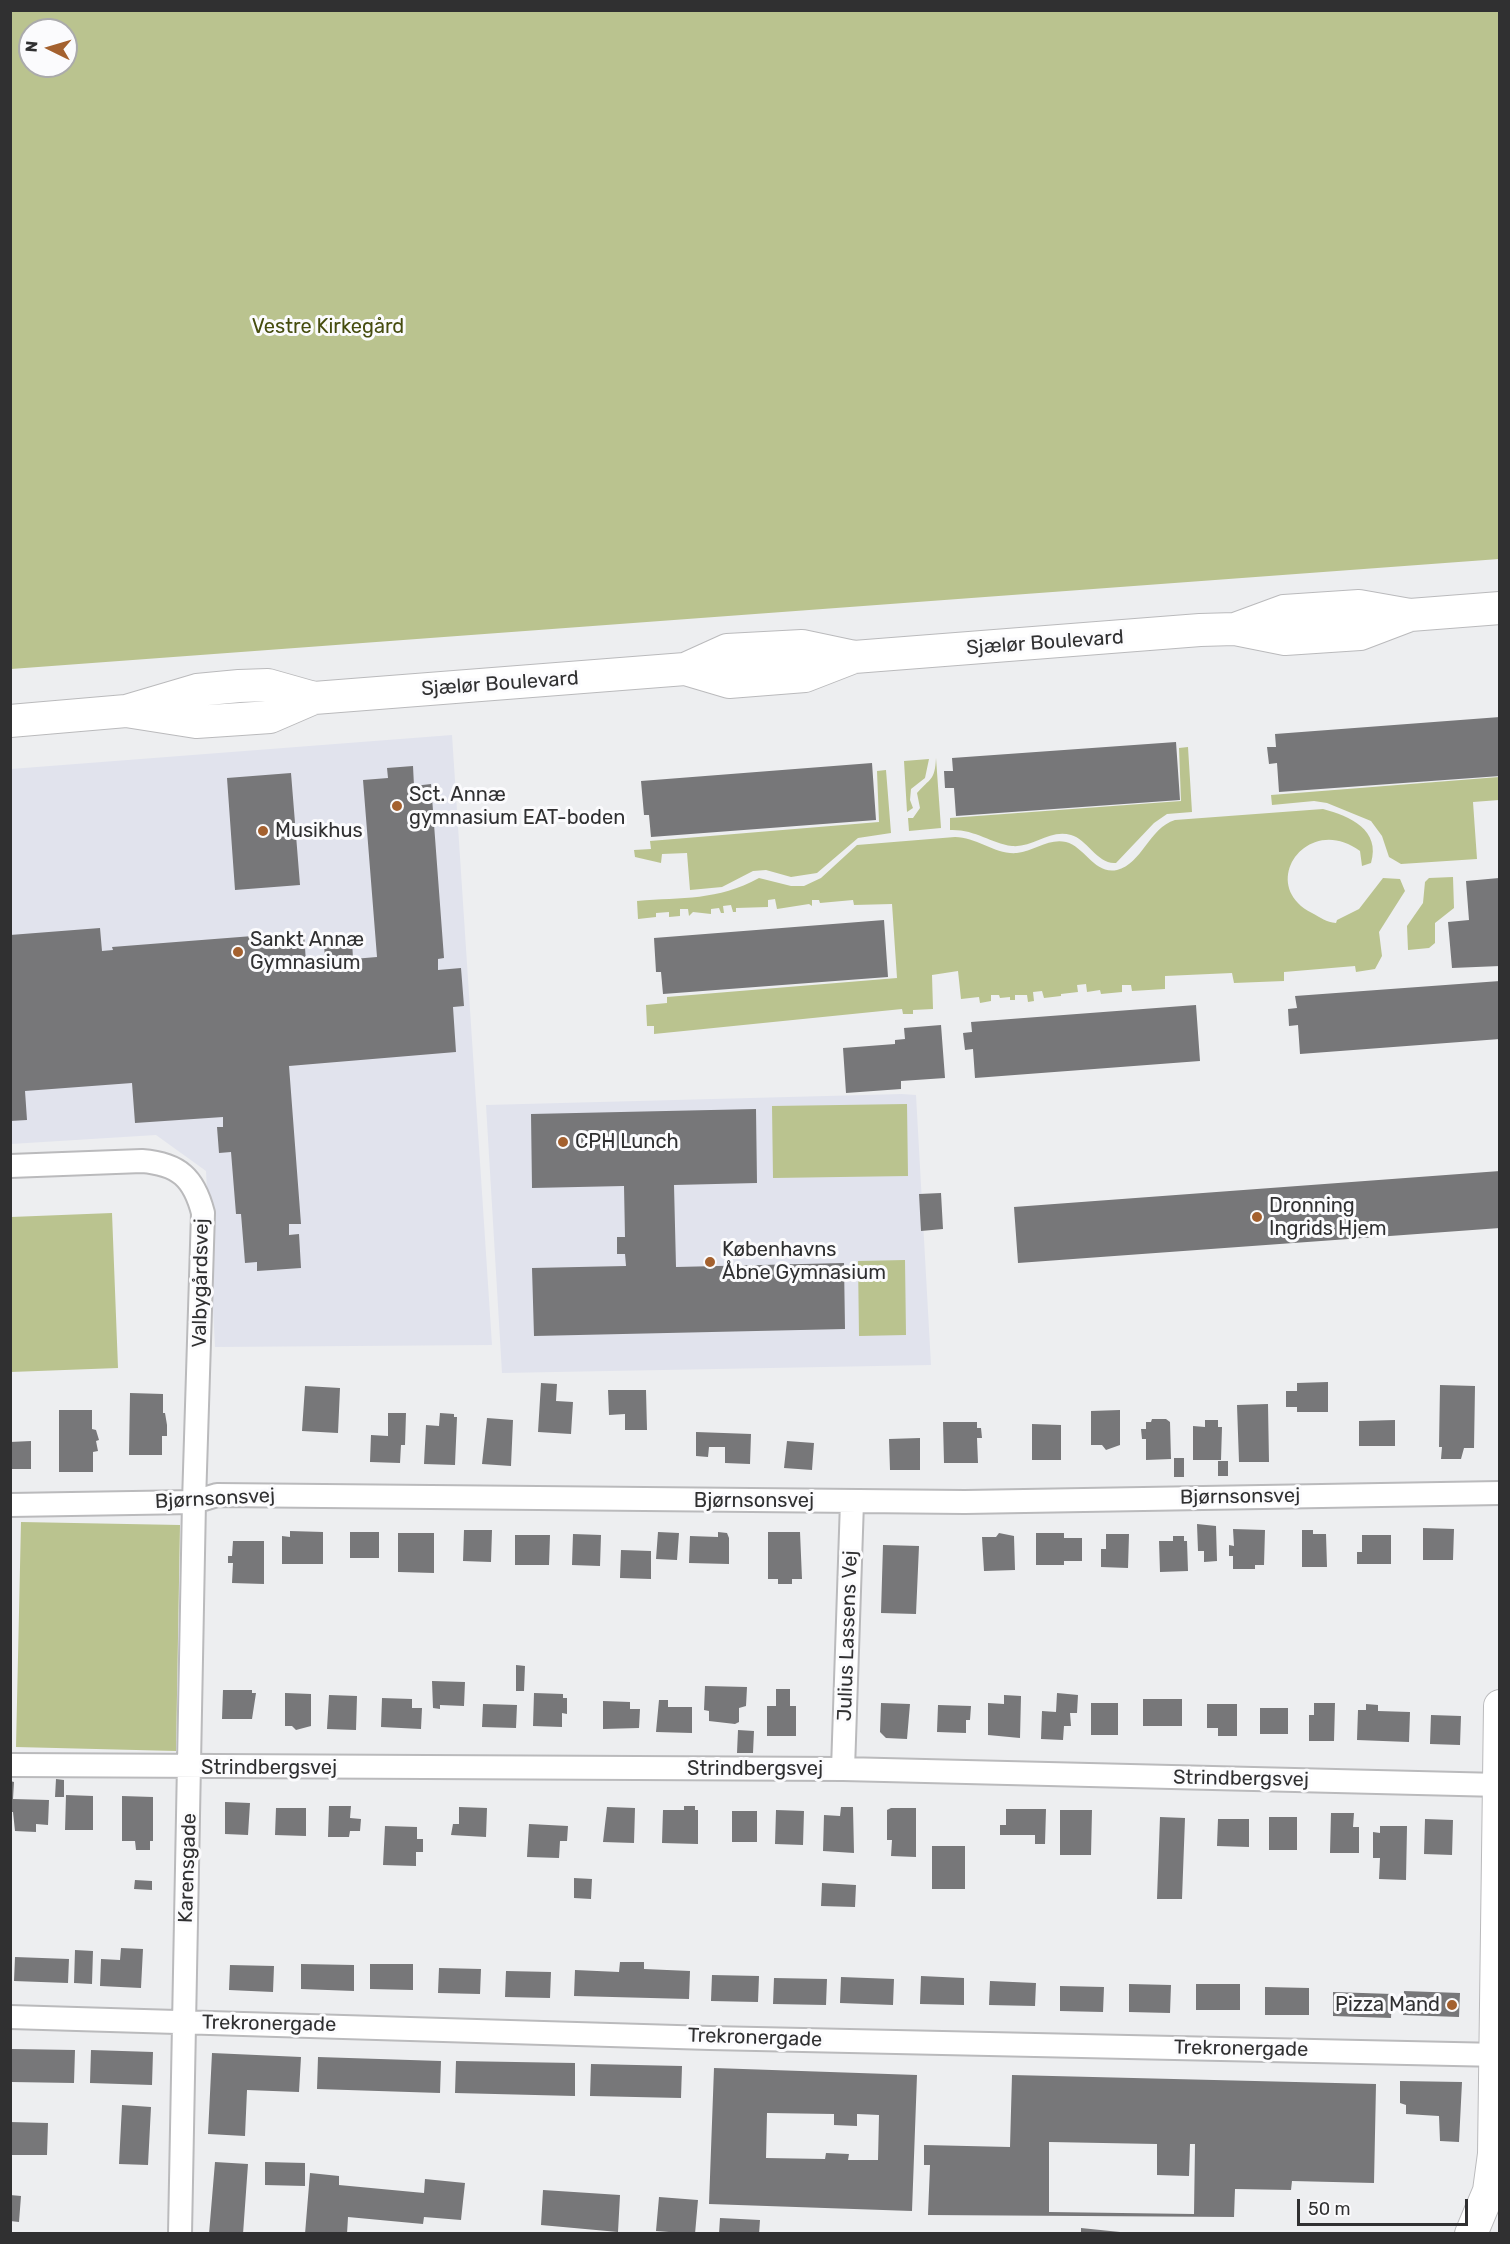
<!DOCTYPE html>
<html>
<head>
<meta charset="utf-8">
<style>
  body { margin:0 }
  #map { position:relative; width:1510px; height:2244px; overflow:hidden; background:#edeef0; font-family:Rubik,sans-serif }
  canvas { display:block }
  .frame { position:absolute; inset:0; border:12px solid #303031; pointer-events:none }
  .north { position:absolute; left:18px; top:18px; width:60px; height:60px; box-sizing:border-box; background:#fbfbfd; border:2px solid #aaaaab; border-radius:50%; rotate:275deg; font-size:16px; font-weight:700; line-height:24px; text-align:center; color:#303031 }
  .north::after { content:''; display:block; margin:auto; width:21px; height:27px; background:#a4612f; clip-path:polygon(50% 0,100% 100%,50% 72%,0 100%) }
  .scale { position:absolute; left:1297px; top:2199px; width:171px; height:27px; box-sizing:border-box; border:3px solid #303031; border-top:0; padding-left:8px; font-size:18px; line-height:21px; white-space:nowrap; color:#303031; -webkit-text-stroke:4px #fbfbfd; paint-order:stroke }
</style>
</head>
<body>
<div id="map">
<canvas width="1510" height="2244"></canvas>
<div class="frame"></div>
<div class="north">N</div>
<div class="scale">50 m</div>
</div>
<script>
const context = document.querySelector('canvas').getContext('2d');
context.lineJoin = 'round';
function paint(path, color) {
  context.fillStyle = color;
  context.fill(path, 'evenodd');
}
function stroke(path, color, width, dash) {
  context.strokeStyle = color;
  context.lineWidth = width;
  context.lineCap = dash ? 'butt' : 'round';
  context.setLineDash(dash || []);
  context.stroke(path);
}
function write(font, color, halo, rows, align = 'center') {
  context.font = font + ' Rubik,sans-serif';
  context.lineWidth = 6;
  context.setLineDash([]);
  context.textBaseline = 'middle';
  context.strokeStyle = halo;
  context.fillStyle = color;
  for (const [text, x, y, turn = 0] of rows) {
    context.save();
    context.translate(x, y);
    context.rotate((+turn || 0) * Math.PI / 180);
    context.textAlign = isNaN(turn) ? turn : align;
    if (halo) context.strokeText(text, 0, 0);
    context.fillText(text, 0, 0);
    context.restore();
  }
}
const built = new Path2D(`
  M452 735 492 1345 215 1347 206 1171 156 1135 11 1144V769Z
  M902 1094 916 1095 931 1365 502 1373 486 1105Z`);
const green = new Path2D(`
  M11 10 1499 11V559L11 669ZM30 30H66V66H30Z
  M1188 747 1192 812 1167 814 1154 823 1116 863C1098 865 1087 839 1071 835 1049 829 1033 848 1012 846 990 843 975 829 950 830V818L1181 801 1179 748Z
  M936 758 941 828 909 831 908 818H913L920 808 917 793C930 778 935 781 936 758Z
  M929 759 925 778 911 789 910 800 913 808 907 812 904 761Z
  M886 770 891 833 858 838 817 873 791 877 766 870 753 871 722 887 690 890 687 853 662 854 661 863 635 857 634 850 651 849 650 841 879 822 877 771Z
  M1499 777V800L1473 802 1477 859 1401 864 1389 857 1382 836 1371 821 1327 803 1314 801 1272 805 1271 795Z
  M1323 809C1350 816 1381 830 1371 863L1362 866 1360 851C1308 812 1256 884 1312 913 1321 918 1326 922 1336 923L1337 920 1359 909 1383 878 1400 879 1405 891 1379 932 1382 956 1375 969 1356 972 1355 966 1284 972V981L1234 983 1232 973 1165 976V989L1132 991 1131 985H1122V992L1101 994 1100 990 1087 992 1086 984 1077 985 1078 992 1061 994V996L1044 998 1042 991 1033 992 1034 1001 1028 1002 1027 995H1015V1000H1010V997L1000 998 999 995H991V1001L980 1003 979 997 961 999 958 971 932 975 933 1009 913 1010V1014H903L902 1009 654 1034V1026H647L646 1005 667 1003V997L897 978 892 904 854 905 853 900 820 903 819 900H812V906L809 904 777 909 775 899 768 900V907L736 908V912H733L731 905 723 906 724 913H721L719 908 711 909V914L693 912 689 916 688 909H680V916L669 917V912L656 913V917L638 919 637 901C683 897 717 901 759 878L791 886H804L821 878 857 845 955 837C976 837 996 855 1017 853 1034 851 1049 838 1066 842 1085 847 1095 875 1117 870 1142 864 1149 828 1175 820Z
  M1453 877 1454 908 1435 923V943L1429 948 1408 950 1407 926 1423 903 1425 882 1429 878Z
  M907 1104 908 1176 773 1178 772 1106Z
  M112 1213 118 1368 11 1372V1217Z
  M905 1260 906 1335 859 1336 858 1261Z
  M21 1522 180 1525 176 1751 16 1747Z`);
const building = new Path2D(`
  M1500 717V776L1279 792 1277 763 1269 764 1267 747H1276L1275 734Z
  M1176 742 1180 800 956 816 954 788H945L944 771H953L952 758Z
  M872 763 876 820 651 837 649 815H644L641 781Z
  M413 766 414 786 431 784 444 958 438 959V970L461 968 464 1006 453 1007 456 1052 289 1066 301 1224H289V1235L299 1234 301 1268 257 1271V1262L245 1263 241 1214H236L231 1152 219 1153 217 1127H223V1117L135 1123 132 1083 25 1091 27 1120 10 1121V935L100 928 102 951 113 950 112 947 304 932 306 963 325 961 324 942 352 940 353 959 377 957 363 780 388 778 387 768Z
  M291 773 300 885 235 890 227 778Z
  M1499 878 1500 966 1452 968 1448 922 1469 920 1466 881Z
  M884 920 888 977 663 994 661 972H656L654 938Z
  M1500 981V1039L1300 1054 1298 1025 1289 1026 1288 1009 1297 1008 1295 996Z
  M1196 1005 1200 1061 975 1078 973 1049 965 1050 963 1033 972 1032 971 1022Z
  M941 1025 945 1078 901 1081V1089L846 1093 843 1048 895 1044V1040L905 1039 904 1028Z
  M756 1109 757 1183 674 1185 676 1267 844 1263 845 1329 534 1336 532 1268 626 1266 625 1254H617V1237H625L624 1186 532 1188 531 1114Z
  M1500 1171V1228L1018 1263 1014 1207Z
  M941 1193 943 1229 921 1231 919 1194Z
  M1328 1382V1412H1297V1407H1286V1391H1297V1383Z
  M541 1383 557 1384 556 1401 573 1402 571 1434 538 1432Z
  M1440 1385 1475 1386 1474 1448H1464L1461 1459H1441L1442 1447H1439Z
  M305 1386 340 1388 338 1433 302 1431Z
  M608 1390H646L647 1430H625V1414L609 1415Z
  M130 1393 163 1394V1413H165L167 1425V1436H162V1455H129Z
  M1268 1404 1269 1462H1239L1237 1405Z
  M59 1410H92V1429L96 1430 99 1440 96 1441 98 1451 93 1452V1472H59Z
  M1120 1410V1445L1106 1450 1102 1445H1091V1411Z
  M388 1413H406L405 1445H401L400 1463 370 1462 371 1435 388 1436Z
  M440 1413 454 1414V1417H457L455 1465 424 1464 426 1425 439 1426Z
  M487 1418 513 1420 511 1466 482 1464Z
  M1152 1419H1166L1170 1422 1171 1459 1146 1460V1439H1142L1141 1429H1146V1422H1151Z
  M1205 1420H1218V1427H1222L1221 1460H1193V1426L1205 1427Z
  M1395 1420V1446H1359V1421Z
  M943 1422H977V1428H981L982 1438H977L978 1463H944Z
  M1032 1424 1061 1425V1460H1032Z
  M696 1432 751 1434 750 1464 725 1463V1447H709L708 1457 696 1456Z
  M920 1438V1470H890L889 1439Z
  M31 1441V1469H10V1442Z
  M787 1441 814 1443 812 1470 784 1468Z
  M1174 1458H1184V1477H1174Z
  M1218 1461H1228V1476H1218Z
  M1197 1524 1216 1526 1217 1561 1204 1562V1551H1198Z
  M1423 1528 1454 1529 1453 1560H1423Z
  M1233 1529 1265 1530 1264 1565H1255V1569H1233V1556H1229V1545L1234 1546Z
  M464 1530H492L491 1562 463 1561Z
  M1302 1530H1313V1534H1326L1327 1567H1302Z
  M290 1531 323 1532V1564H282V1536L290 1537Z
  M350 1532H379V1558H350Z
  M658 1532 679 1533 677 1560 656 1559Z
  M718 1532 727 1533 729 1538V1564L689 1563 690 1536 718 1537Z
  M768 1532H800L802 1579H792V1584H778V1579H768Z
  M398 1533H434V1573L398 1572Z
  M999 1533 1014 1536 1015 1570 984 1571 982 1537H996Z
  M1036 1533H1064V1538H1082V1561H1064V1565H1036Z
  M573 1534 601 1535 600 1566 572 1565Z
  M1106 1534H1129L1128 1568 1101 1567V1549H1106Z
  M515 1535H550L549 1565H515Z
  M1362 1535H1391V1564H1357V1552H1362Z
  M1173 1536H1184V1541H1187L1188 1571 1160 1572 1159 1541H1173Z
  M233 1541H264V1584L232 1583 233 1563H228V1556H232Z
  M883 1545 919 1546 916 1614 881 1613Z
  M621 1550 651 1551V1579L620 1578Z
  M516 1665 525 1666 524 1691H516Z
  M432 1681 465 1682 464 1706 440 1705V1709L433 1708Z
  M705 1686 747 1687 746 1706 739 1708V1722L735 1724 709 1721V1711L704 1710Z
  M776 1689H790V1706H796V1736H767V1706H776Z
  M223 1690H252V1693H256L252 1719H222Z
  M285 1693 311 1694V1726L296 1730 292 1726H285Z
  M534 1693 563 1694V1698H567V1714L562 1713V1727L533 1726Z
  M1057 1693 1078 1695 1077 1713H1070L1071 1726H1064L1063 1740 1041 1739 1042 1711 1056 1712Z
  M329 1695 357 1696 356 1730 327 1729Z
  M1004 1695 1021 1696 1020 1738 988 1735V1703L1004 1704Z
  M382 1698 412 1699V1708H422L421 1729 381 1727Z
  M1143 1699H1182V1726H1143Z
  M659 1700H668V1707H692V1733L656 1732Z
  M603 1701 630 1702V1709H640L639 1728 603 1729Z
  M881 1703 910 1704 907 1739 886 1738 880 1732Z
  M1091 1703H1118V1735H1091Z
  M1314 1703H1335L1334 1741H1309V1715H1314Z
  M483 1704 517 1705 516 1728 482 1727Z
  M1207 1704H1237V1736H1218V1728H1207Z
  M1366 1704 1378 1705V1711L1410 1712 1409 1742 1357 1740 1358 1710H1366Z
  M938 1705 971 1706 970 1720H966V1733L937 1732Z
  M1260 1708H1288V1734H1260Z
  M1431 1715 1461 1716 1460 1745 1430 1744Z
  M738 1730 754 1731 753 1753H737Z
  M56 1779 64 1780V1797H55Z
  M10 1781 14 1782 13 1799 49 1800 48 1825 36 1824V1832L15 1831 13 1812H10Z
  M66 1795 93 1796V1830H65Z
  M122 1796 153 1797V1841H150V1850H136L135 1841H122Z
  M225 1802 250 1803 248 1835 225 1834Z
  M329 1806H351L350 1818 361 1819 360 1831H350L349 1837H328Z
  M684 1806H695V1810H698V1844L662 1843 663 1810H684Z
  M459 1807 487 1808 486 1837 451 1835 453 1824H459Z
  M607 1807 635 1808 634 1843 603 1842Z
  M841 1807H853L854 1853 823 1851 824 1815 840 1816Z
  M276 1808H306V1836L275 1835Z
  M891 1808H916V1857L891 1856 892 1840H887V1810Z
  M1006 1809H1046L1045 1844H1035V1835H1000V1825H1006Z
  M776 1810 804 1811 803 1845 775 1844Z
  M1060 1810H1092L1091 1855H1060Z
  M732 1811H757V1842H732Z
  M1331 1813H1354L1353 1827H1359V1853H1330Z
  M1160 1817 1185 1818 1182 1899H1157Z
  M1269 1817H1297V1850H1269Z
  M1218 1819H1249V1847L1217 1846Z
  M1425 1819 1453 1820 1452 1855 1424 1854Z
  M529 1824 568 1826 567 1841H560L559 1858 527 1857Z
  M385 1826 417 1827V1839H423V1852H416V1866L383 1865Z
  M1380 1826H1407L1406 1880 1379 1879 1380 1858H1373V1832L1380 1833Z
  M932 1846H965V1889H932Z
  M574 1878 592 1879 591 1899 574 1898Z
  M135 1880 152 1881V1890L134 1889Z
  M822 1883 856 1885 855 1907 821 1906Z
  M121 1948 143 1949 141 1988 100 1986 101 1959 120 1960Z
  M75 1950 93 1951 92 1984 74 1983Z
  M15 1957 69 1959 68 1983 14 1981Z
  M620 1962H644V1969L690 1971 689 1999 574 1996 575 1970 619 1972Z
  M301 1964 354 1965V1991L301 1989Z
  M370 1964H413V1990L370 1989Z
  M230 1965 274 1966 273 1992 229 1990Z
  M439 1968 481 1969 480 1994 438 1993Z
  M506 1971 551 1972 550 1998 505 1997Z
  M712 1975 759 1976 758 2002 711 2001Z
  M921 1976 964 1978V2005L920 2004Z
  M841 1977 894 1979 893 2005 840 2003Z
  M774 1978 827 1979 826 2005 773 2004Z
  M990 1981 1036 1983 1035 2006 989 2005Z
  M1129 1984 1171 1985 1170 2013 1129 2012Z
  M1196 1984H1240V2010H1196Z
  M1060 1986 1104 1987 1103 2012 1060 2011Z
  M1265 1987 1309 1988V2015H1265Z
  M1404 1991 1460 1993 1459 2017 1403 2015Z
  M1333 1992 1392 1994 1391 2018 1333 2016Z
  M12 2049 75 2050 74 2083 11 2082Z
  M91 2050 153 2052 152 2085 90 2083Z
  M212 2053 301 2057 299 2092 247 2090 245 2136 208 2134Z
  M318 2057 441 2061 440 2093 317 2089Z
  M456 2061 575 2063V2096L455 2093Z
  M591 2064 682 2066 681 2098 590 2096Z
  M714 2068 917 2075 912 2211 709 2204ZM767 2113 834 2114V2125L857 2126V2114L879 2115 878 2160H848L849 2154 826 2153 825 2159 766 2158Z
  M1012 2075 1376 2084 1374 2183 1292 2181 1291 2190 1235 2189 1234 2217 928 2215 930 2165H924V2145L1010 2147ZM1049 2142 1157 2144V2175L1189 2176 1190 2144H1195L1194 2214 1049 2212Z
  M1400 2081 1462 2082 1459 2142 1440 2141 1439 2116 1406 2114V2105L1400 2103Z
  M122 2105 151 2107 148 2165 119 2164Z
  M10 2122 48 2123 47 2155H10Z
  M215 2162 248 2164 243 2234H209Z
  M265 2162 305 2163V2186L265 2185Z
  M310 2173 339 2176V2185L424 2193 425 2179 465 2183 461 2220 424 2217 423 2224 348 2217 347 2234H305Z
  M543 2190 620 2195 618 2232 541 2225Z
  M10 2195 21 2196 19 2222 10 2221Z
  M659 2197 698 2200 695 2234 656 2231Z
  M720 2218 760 2220 759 2234H719Z
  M1081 2228 1120 2232V2234H1081Z`);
const street = new Path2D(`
  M10 1166 142 1161C179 1164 194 1178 203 1213L194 1502 180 2234
  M10 1505 194 1502 217 1495 965 1502 1500 1493
  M10 1765 843 1769 1500 1785
  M843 1769 852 1502
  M10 2017 710 2038 1500 2055`);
const secondary = new Path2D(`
  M1235 629 1284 611 1359 606 1410 615 1500 608
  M685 669 729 682 805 676 854 657 1200 630 1235 629 1285 639 1360 634 1410 615
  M126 711 196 722 241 719 270 717 314 698 685 669 727 650 802 646 854 657
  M10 721 126 711 197 690 239 686 268 685 314 698
  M1471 2234 1489 2191 1494 2154 1500 1706`);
const markers = [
  [397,806,6,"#a4612f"],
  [263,831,6,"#a4612f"],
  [238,952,6,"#a4612f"],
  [563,1142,6,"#a4612f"],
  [1257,1217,6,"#a4612f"],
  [710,1262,6,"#a4612f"],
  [1452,2005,6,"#a4612f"]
];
const parkNames = [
  ["Vestre Kirkegård",328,327]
];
const streetNames = [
  ["Sjælør Boulevard",1045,643,-4],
  ["Sjælør Boulevard",500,684,-4],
  ["Valbygårdsvej",201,1283,-89],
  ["Bjørnsonsvej",1240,1497,-1],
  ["Bjørnsonsvej",215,1499,-3],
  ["Bjørnsonsvej",754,1501],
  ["Julius Lassens Vej",848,1636,-88],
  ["Strindbergsvej",269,1768],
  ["Strindbergsvej",755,1769],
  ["Strindbergsvej",1241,1779,1],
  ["Karensgade",188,1868,-88],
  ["Trekronergade",269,2024,1],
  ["Trekronergade",755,2038,2],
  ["Trekronergade",1241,2049,1]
];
const poiNames = [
  ["Sct. Annæ",409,795],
  ["gymnasium EAT-boden",409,818],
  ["Musikhus",275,831],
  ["Sankt Annæ",250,940],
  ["Gymnasium",250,963],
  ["CPH Lunch",575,1142],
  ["Dronning",1269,1206],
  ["Ingrids Hjem",1269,1229],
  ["Københavns",722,1250],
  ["Åbne Gymnasium",722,1273],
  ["Pizza Mand",1440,2005,"right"]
];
paint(built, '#e1e3ed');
paint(green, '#bac38f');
paint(building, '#777779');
stroke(street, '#bababc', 26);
stroke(secondary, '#bababc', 34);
stroke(street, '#fff', 22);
stroke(secondary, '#fff', 32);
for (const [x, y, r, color] of markers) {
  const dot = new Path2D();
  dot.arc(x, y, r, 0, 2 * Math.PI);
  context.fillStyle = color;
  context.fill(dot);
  stroke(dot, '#fbfbfd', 2);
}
write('20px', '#464d0f', '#fbfbfd', parkNames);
write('20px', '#303031', '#fbfbfd', streetNames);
write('20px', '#303031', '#fbfbfd', poiNames, 'left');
</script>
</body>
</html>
